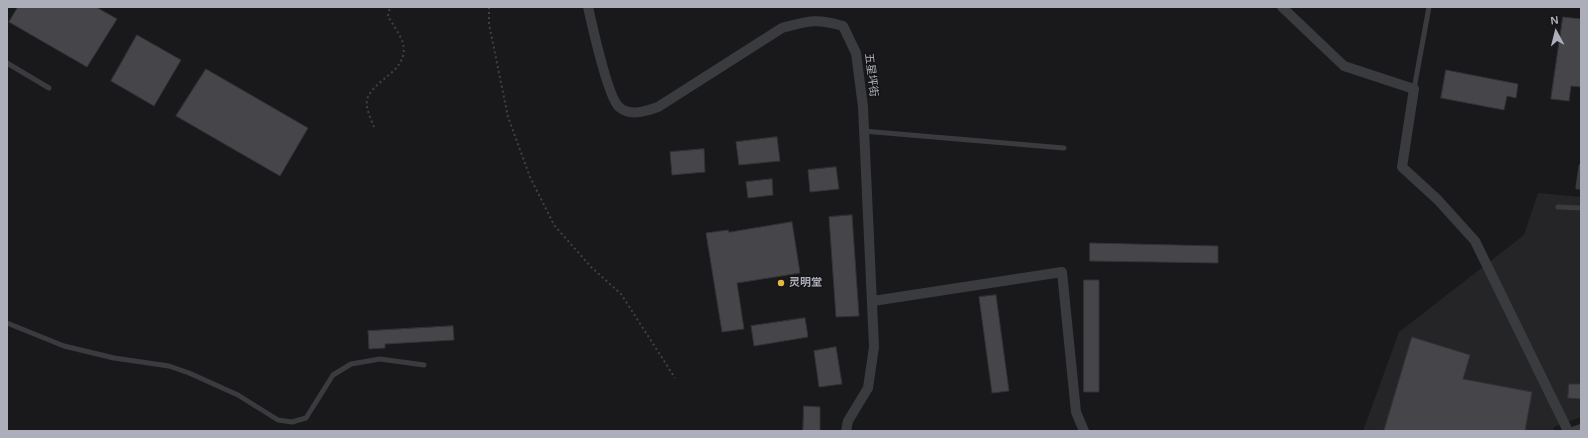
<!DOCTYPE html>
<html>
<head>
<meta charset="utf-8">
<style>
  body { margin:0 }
  #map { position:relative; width:1588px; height:438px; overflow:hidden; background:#19191b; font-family:Helvetica,sans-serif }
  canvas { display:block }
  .frame { position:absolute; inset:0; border:8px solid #acafb9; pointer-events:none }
  .north { position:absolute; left:1536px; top:12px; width:40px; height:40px; -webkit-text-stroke:3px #141416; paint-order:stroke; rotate:353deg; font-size:11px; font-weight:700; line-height:16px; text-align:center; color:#acafb9 }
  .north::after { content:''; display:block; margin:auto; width:14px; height:18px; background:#acafb9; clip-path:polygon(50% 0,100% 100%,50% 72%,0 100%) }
</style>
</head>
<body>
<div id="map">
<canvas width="1588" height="438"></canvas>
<div class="frame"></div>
<div class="north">N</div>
</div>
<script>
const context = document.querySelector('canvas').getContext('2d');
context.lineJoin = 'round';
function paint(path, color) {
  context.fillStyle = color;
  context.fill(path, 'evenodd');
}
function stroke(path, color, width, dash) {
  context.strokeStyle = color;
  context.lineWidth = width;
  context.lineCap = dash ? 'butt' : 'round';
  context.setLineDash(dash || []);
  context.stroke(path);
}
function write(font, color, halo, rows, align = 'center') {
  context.font = font + ' Helvetica,"Noto Sans SC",sans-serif';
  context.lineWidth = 3;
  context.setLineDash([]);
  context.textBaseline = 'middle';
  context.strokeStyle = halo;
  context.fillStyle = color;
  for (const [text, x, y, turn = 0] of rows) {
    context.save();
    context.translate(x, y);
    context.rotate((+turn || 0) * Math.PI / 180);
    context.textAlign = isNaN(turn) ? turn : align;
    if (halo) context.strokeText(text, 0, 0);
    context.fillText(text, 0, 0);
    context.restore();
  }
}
const built = new Path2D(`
  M1538 193 1581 197V417L1554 427 1553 431H1363L1399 332 1524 235Z`);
const building = new Path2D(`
  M18 7H96L117 19 87 67 9 22Z
  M1563 17 1581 19V87L1571 86 1569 101 1551 99Z
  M137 35 181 60 154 106 111 81Z
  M206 69 308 128 280 176 176 116Z
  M1446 70 1518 84 1516 98 1507 96 1504 110 1441 98Z
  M777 137 780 161 739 165 736 142Z
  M704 149 705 172 672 175 670 152Z
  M836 167 839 189 810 192 808 170Z
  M772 179 773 195 748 198 746 182Z
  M852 215 859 316 836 317 829 217Z
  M792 222 800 273 737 283 744 329 722 332 706 233 728 230 729 232Z
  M1090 243 1218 246V263L1090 261Z
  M1084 280H1099V392H1084Z
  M996 295 1009 391 992 393 979 297Z
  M805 318 808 337 754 346 751 326Z
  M453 326 454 340 385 344V348L369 349 368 331Z
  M1412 337 1470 355 1463 379 1532 392 1525 431H1384Z
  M836 347 842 384 819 387 814 351Z
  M1569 384H1581V399L1568 398Z
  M804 406 820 407V431H803Z`);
const path = new Path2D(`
  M489 7V24L508 117 530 177 554 225 591 267 621 294 675 378
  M374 127C371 119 364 106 368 97 377 77 409 71 403 43 400 34 392 24 388 16L390 7`);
const lane = new Path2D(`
  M7 63 49 88
  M1414 89 1429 7
  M863 131 1064 148
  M1581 166 1578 187H1581
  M1558 207 1581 208
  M7 323 64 346 114 358 169 366 189 373 238 395 278 420 292 422 306 418 333 375 351 364 380 359 424 365`);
const street = new Path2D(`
  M588 7C592 25 608 97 619 107 631 117 646 111 658 107L782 28C808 21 816 18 843 26L856 53 863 107 874 347 868 388 848 421 846 431
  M1282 7 1344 66 1414 89 1402 167 1438 200 1475 241 1568 431
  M873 301 1062 272 1076 412 1084 431
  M1575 431 1581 429`);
const markers = [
  [781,283,4,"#e7b745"]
];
const streetNames = [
  ["五星坪街",871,75,83]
];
const poiNames = [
  ["灵明堂",789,283]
];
paint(built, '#252528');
paint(building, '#46464a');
stroke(building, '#333336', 1);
stroke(path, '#404146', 2, [2, 3]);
stroke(lane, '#3a3b3f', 5);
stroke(street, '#3a3b3f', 10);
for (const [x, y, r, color] of markers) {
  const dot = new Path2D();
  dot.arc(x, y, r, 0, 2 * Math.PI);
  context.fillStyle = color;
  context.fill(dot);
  stroke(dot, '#141416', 1.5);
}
write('11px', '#acafb9', '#141416', streetNames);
write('bold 11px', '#acafb9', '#141416', poiNames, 'left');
</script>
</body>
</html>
